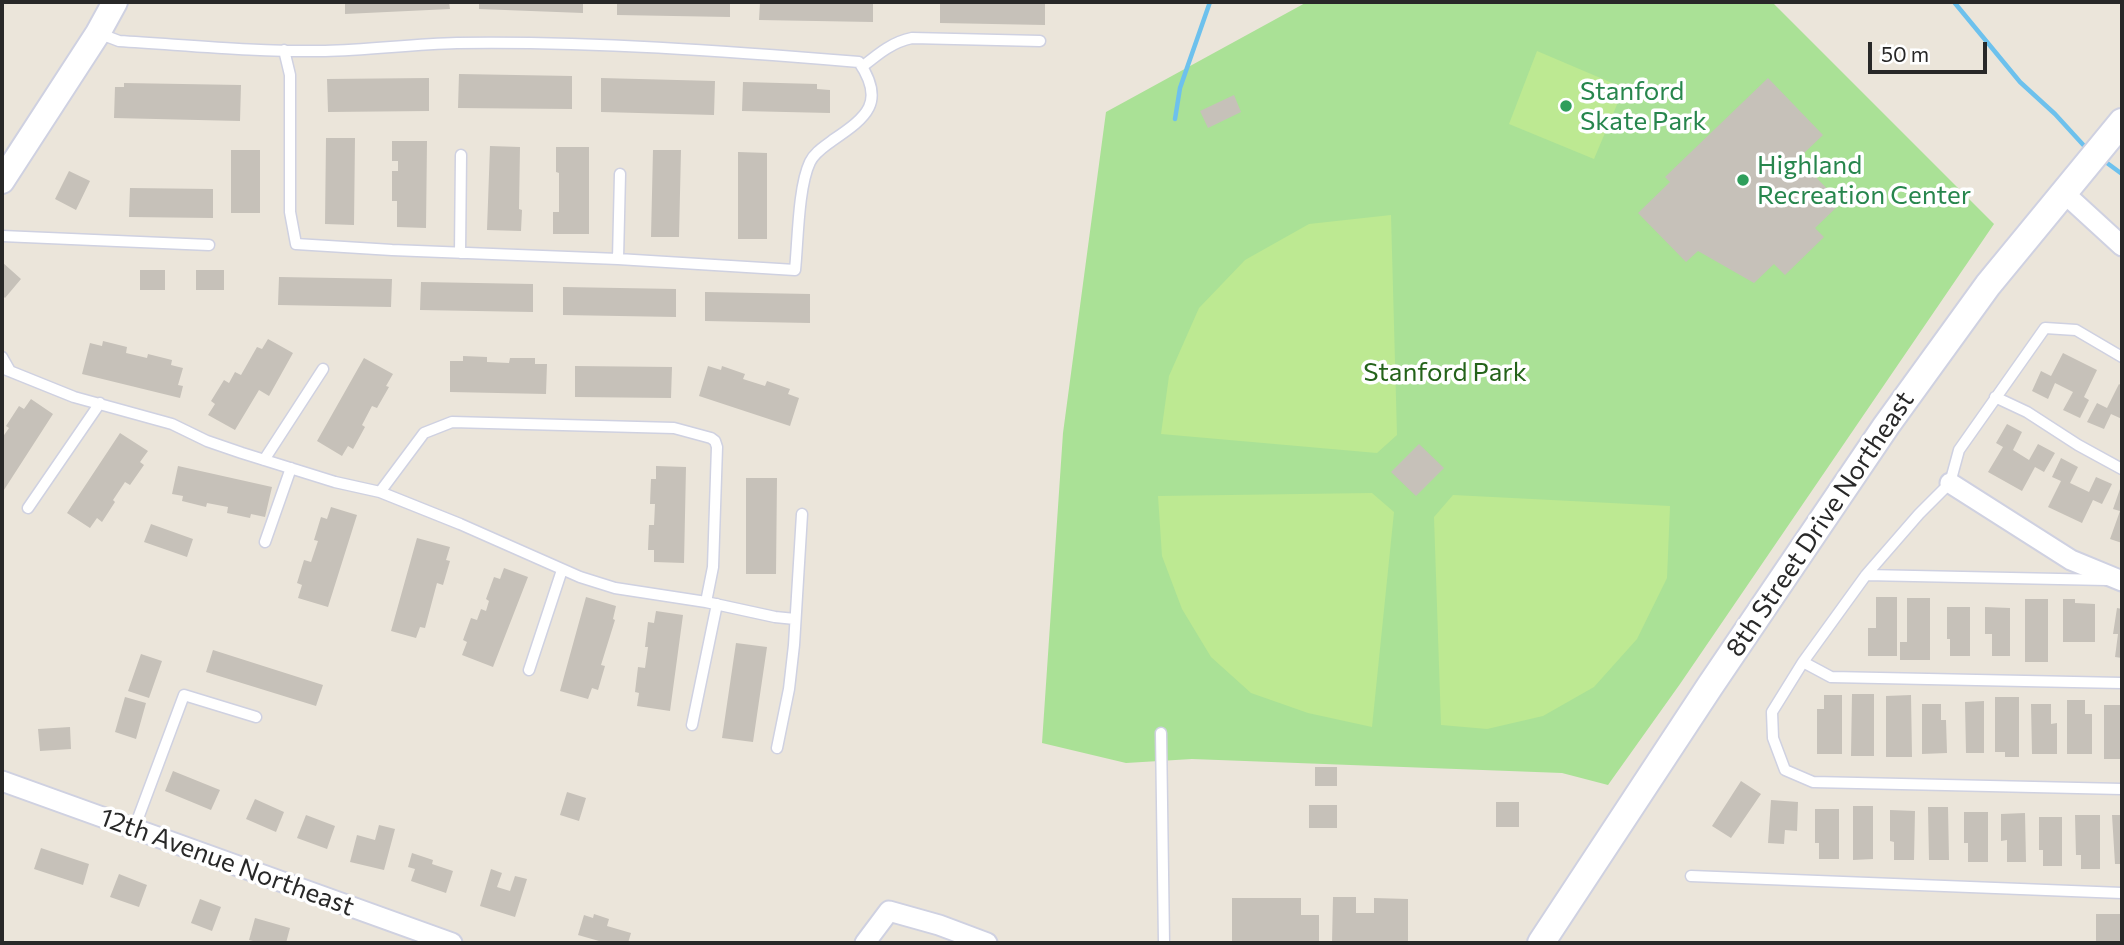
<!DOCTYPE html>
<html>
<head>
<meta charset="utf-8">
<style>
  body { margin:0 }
  #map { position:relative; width:2124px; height:945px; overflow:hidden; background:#ebe5da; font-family:Commissioner,sans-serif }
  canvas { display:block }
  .frame { position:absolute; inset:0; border:4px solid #282828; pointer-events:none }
  .scale { position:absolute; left:1868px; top:42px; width:119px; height:32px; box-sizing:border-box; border:4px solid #282828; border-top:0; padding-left:9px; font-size:21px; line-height:24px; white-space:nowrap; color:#282828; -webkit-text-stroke:5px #fff; paint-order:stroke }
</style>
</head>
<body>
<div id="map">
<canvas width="2124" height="945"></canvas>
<div class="frame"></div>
<div class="scale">50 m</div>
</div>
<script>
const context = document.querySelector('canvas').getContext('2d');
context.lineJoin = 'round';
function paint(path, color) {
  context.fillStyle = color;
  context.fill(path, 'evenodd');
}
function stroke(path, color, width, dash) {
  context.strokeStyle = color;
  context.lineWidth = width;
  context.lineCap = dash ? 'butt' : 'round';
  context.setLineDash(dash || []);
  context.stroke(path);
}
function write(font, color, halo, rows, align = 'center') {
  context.font = font + ' Commissioner,sans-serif';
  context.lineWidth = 7;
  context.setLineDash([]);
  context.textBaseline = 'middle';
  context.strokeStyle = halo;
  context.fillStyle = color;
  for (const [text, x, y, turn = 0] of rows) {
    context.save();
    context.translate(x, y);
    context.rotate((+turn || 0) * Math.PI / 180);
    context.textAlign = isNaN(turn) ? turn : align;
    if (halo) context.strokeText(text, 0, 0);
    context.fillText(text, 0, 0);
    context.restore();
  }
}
const green = new Path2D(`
  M1307 2H1772L1994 224 1680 684 1608 785 1562 773 1192 759 1126 763 1042 743 1063 433 1106 112Z`);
const pitch = new Path2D(`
  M1537 51 1624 88 1594 159 1509 124Z
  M1391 215 1397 435 1377 453 1161 434 1169 376 1199 308 1245 260 1309 224Z
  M1372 493 1394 512 1372 727 1308 713 1251 693 1211 657 1182 609 1162 556 1158 496Z
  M1453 495 1670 506 1667 578 1637 639 1594 687 1543 716 1487 729 1441 725 1434 517Z`);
const stream = new Path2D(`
  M1954 2 2020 82 2055 114 2087 149
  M1175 119 1180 88 1210 2
  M2103 160 2122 174`);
const building = new Path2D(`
  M345 2H449L450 9 345 14Z
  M479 2H583V13L479 9Z
  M617 2H730V17L617 15Z
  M760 2H873V22L759 20Z
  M940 2H1045V25L940 23Z
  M459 74 572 76V109L458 108Z
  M429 78V111L328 112 327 79Z
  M601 78 715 81 714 115 601 112Z
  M1768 78 1823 135 1802 155 1808 161 1804 165 1841 203 1815 228 1824 237 1785 275 1774 264 1754 283 1698 251 1686 262 1638 213 1670 182 1665 177Z
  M743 82 817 84V89L830 90V113L742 111Z
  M124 83 241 85 240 121 114 118 115 87H124Z
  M1234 95 1241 112 1208 128 1200 111Z
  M326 138H355L354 225 325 224Z
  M392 141H427L426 228 397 227V201H392V171H398V161H392Z
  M490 146 520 147 519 209 522 210 521 231 487 230Z
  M556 147H589V234H553V212H559V173L556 172Z
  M231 150H260V213H231Z
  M653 150H681L679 237H651Z
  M738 152 767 153V239H738Z
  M69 171 90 181 76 210 55 199Z
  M130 188 213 189V218L129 217Z
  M2 262 21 279 5 298 2 295Z
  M140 270H165V290H140Z
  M196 270H224V290H196Z
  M279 277 392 279 391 307 278 305Z
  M421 282 533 284V312L420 310Z
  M563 287 676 289V317L563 315Z
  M705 292 810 294V323L705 321Z
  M268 339 293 353 269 396 259 390 235 430 208 415 215 404 211 401 224 380 229 383 235 372 241 375 257 347 262 349Z
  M103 341 127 347 126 353 147 358 148 354 172 360 171 365 183 368 178 385 183 386 180 398 82 374 90 343 102 346Z
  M2063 353 2097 370 2084 397 2089 400 2080 418 2063 410 2073 392 2055 383 2048 399 2032 391 2041 371 2051 376Z
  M463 356 487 357V362L509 363 510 358H535V364H547L546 394 450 392V361H463Z
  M364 358 393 374 386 386 389 387 377 408 372 406 362 425 365 427 353 449 348 446 342 456 317 441Z
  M575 366 672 367 671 398 575 397Z
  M708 366 721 370 722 366 745 374 743 379 765 386 767 381 790 389 788 394 799 398 790 426 699 396Z
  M2119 384 2122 386V419L2111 414 2104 429 2087 422 2097 403 2107 408Z
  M31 399 53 414 2 493V438L9 428 6 426 19 406 24 409Z
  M2007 424 2022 432 2013 450 2029 460 2038 444 2055 453 2044 472 2035 467 2022 491 1988 472 2003 447 1996 443Z
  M120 433 148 451 140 462 144 465 130 485 125 482 113 500 115 502 102 522 97 518 90 528 67 513Z
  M1419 444 1444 468 1416 496 1391 472Z
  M2061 458 2078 467 2070 483 2089 492 2096 477 2112 484 2102 504 2093 500 2082 523 2048 507 2061 481 2052 477Z
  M178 466 272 487 265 517 251 514 250 518 227 513 228 507 207 503 206 507 182 501 183 496 172 494Z
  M656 466 686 467 684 563 654 562V550H648L649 525H654L655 504H650L651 479H656Z
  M746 478H777L776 574H746Z
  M2120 489 2122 490V543L2110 539 2120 511 2113 509Z
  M331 507 357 515 328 607 298 598 302 585 297 583 304 560 311 562 318 541 314 540 321 517 327 519Z
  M151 524 193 539 187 557 144 542Z
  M417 538 450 547 446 560 450 561 443 585 437 583 425 628 420 627 416 638 391 631Z
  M504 568 528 577 493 667 462 655 467 642 463 640 471 618 477 620 481 609 486 611 489 601 486 599 494 577 500 579Z
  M586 597 616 606 613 619 615 620 601 665 605 666 598 690 592 688 588 699 560 691Z
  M1876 597H1897V656H1868V628H1876Z
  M1907 598H1930V660H1900V642H1907Z
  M2025 599H2048V662H2025Z
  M2063 599H2075V603L2095 604V642H2063Z
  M1947 607H1970V656H1950V639H1947Z
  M1985 607 2010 608V656H1992V634H1985Z
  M2117 608 2122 609V658L2115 657 2118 634H2113Z
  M656 611 683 615 670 711 637 706 639 693 635 692 638 667 645 668 648 647H645L648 622 654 623Z
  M736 643 767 647 753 742 722 738Z
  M213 650 323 685 316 706 206 672Z
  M141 654 162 661 149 698 128 691Z
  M1852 694H1874V756H1851Z
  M1824 695H1842V754H1817V709H1824Z
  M1911 695 1912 757H1886V696Z
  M125 697 146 703 136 739 115 732Z
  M1995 697H2019V757H2005V752H1995Z
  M2067 700H2085V714H2092V754H2067Z
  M1984 701V753H1966L1965 702Z
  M1922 704H1941V720H1946L1947 753 1922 754Z
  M2031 704H2051V724L2057 723V754H2032Z
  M2104 705H2122V759H2104Z
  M70 727 71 749 40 751 38 729Z
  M1315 767H1337V786H1315Z
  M173 771 220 790 211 810 165 791Z
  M1741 781 1761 794 1731 838 1712 826Z
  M567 792 586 798 579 821 560 815Z
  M255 799 284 812 276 832 246 819Z
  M1771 800 1798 802 1797 831 1785 830 1784 844 1768 843Z
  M1496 802H1519V827H1496Z
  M1309 805H1337V828H1309Z
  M1853 806H1873V859L1853 860Z
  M1928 807H1948L1949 860H1929Z
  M1815 809H1839V859H1819V843H1815Z
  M1890 810 1915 811 1914 860H1894V842L1890 841Z
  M1964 812H1988V862H1968V843H1964Z
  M2025 813 2026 862H2007V840L2001 841V814Z
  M306 815 335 826 327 849 297 838Z
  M2075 815H2100V869H2081V855H2076Z
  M2112 815H2122V864H2115Z
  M2039 817H2062V866H2043V850H2039Z
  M379 825 395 829 384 870 350 862 357 835 375 840Z
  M41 848 89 864 83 885 34 869Z
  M412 853 433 860 432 864 453 871 446 893 411 881 415 869 408 867Z
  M491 869 502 873 497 887 510 891 515 876 527 879 515 917 480 906Z
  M119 874 147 885 139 907 110 897Z
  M1333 897H1356V913H1374V898L1408 899V943H1332Z
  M1232 898H1301V915H1319V943H1232Z
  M200 899 221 907 212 931 191 923Z
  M594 914 609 919 607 926 631 933 628 943H606L578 935 584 915 593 918Z
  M2096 914H2122V943H2096Z
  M255 918 290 928 286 943H261L249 940Z`);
const service = new Path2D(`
  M98 33 119 41C187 45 256 52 325 51 369 50 413 44 457 43 591 41 726 51 859 62 886 102 867 117 833 140 824 147 815 152 810 162 798 187 798 242 795 270L618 259 392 250 296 244 290 212V75L284 50
  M862 67C878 54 892 42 912 38L1040 41
  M2 236 209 245
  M460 253 461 155
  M618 259 620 174
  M2 357 10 371
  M2122 357 2076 330 2045 328 1959 450 1950 483 1919 514 1866 575 1803 662 1772 712 1773 738 1785 770 1813 782 2122 789
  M2 368 74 397 172 424 207 441 242 453 335 482 380 492 424 433 452 422 674 428 711 438 715 441 717 447 713 567 706 602
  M1995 397 2027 412 2078 445 2122 469
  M264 460 323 369
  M380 492 460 524 580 577 615 588 706 602 775 617 795 619
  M28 508 100 403
  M265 542 291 468
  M1866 575 2107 580
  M1803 662 1831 677 2122 683
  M529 670 562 570
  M692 725 717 604
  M1161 733 1164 943
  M777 748 789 689 794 645 802 514
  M134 829 184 695 256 717
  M1691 876 2122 893`);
const minor = new Path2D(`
  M2063 192 2122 246
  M1950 483 2071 560 2122 581
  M2 781 452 943
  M865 943 889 911 939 925 987 943`);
const tertiary = new Path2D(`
  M2 181 98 33 115 2`);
const secondary = new Path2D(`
  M1541 943 1710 686 1886 426 1988 285 2122 122`);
const markers = [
  [1566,106,7,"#2e9e5b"],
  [1743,180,7,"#2e9e5b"]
];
const leisureNames = [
  ["Stanford",1580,91],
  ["Skate Park",1580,121],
  ["Highland",1757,165],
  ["Recreation Center",1757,195]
];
const parkNames = [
  ["Stanford Park",1445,372]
];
const streetNames = [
  ["8th Street Drive Northeast",1820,524,-56],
  ["12th Avenue Northeast",227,862,20]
];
paint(green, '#aae196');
paint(pitch, '#bde992');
stroke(stream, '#6dc1ed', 4.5);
paint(building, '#c6c1b9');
stroke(service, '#cfd1e1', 13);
stroke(minor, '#cfd1e1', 23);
stroke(tertiary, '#cfd1e1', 28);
stroke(secondary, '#cfd1e1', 30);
stroke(service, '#fff', 10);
stroke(minor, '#fff', 19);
stroke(tertiary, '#fff', 24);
stroke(secondary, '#fff', 26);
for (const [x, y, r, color] of markers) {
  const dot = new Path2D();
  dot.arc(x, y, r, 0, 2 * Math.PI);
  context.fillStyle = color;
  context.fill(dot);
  stroke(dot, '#fff', 2.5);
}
write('26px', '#27864d', '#fff', leisureNames, 'left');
write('26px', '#24631a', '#fff', parkNames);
write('26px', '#282828', '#fff', streetNames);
</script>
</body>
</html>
